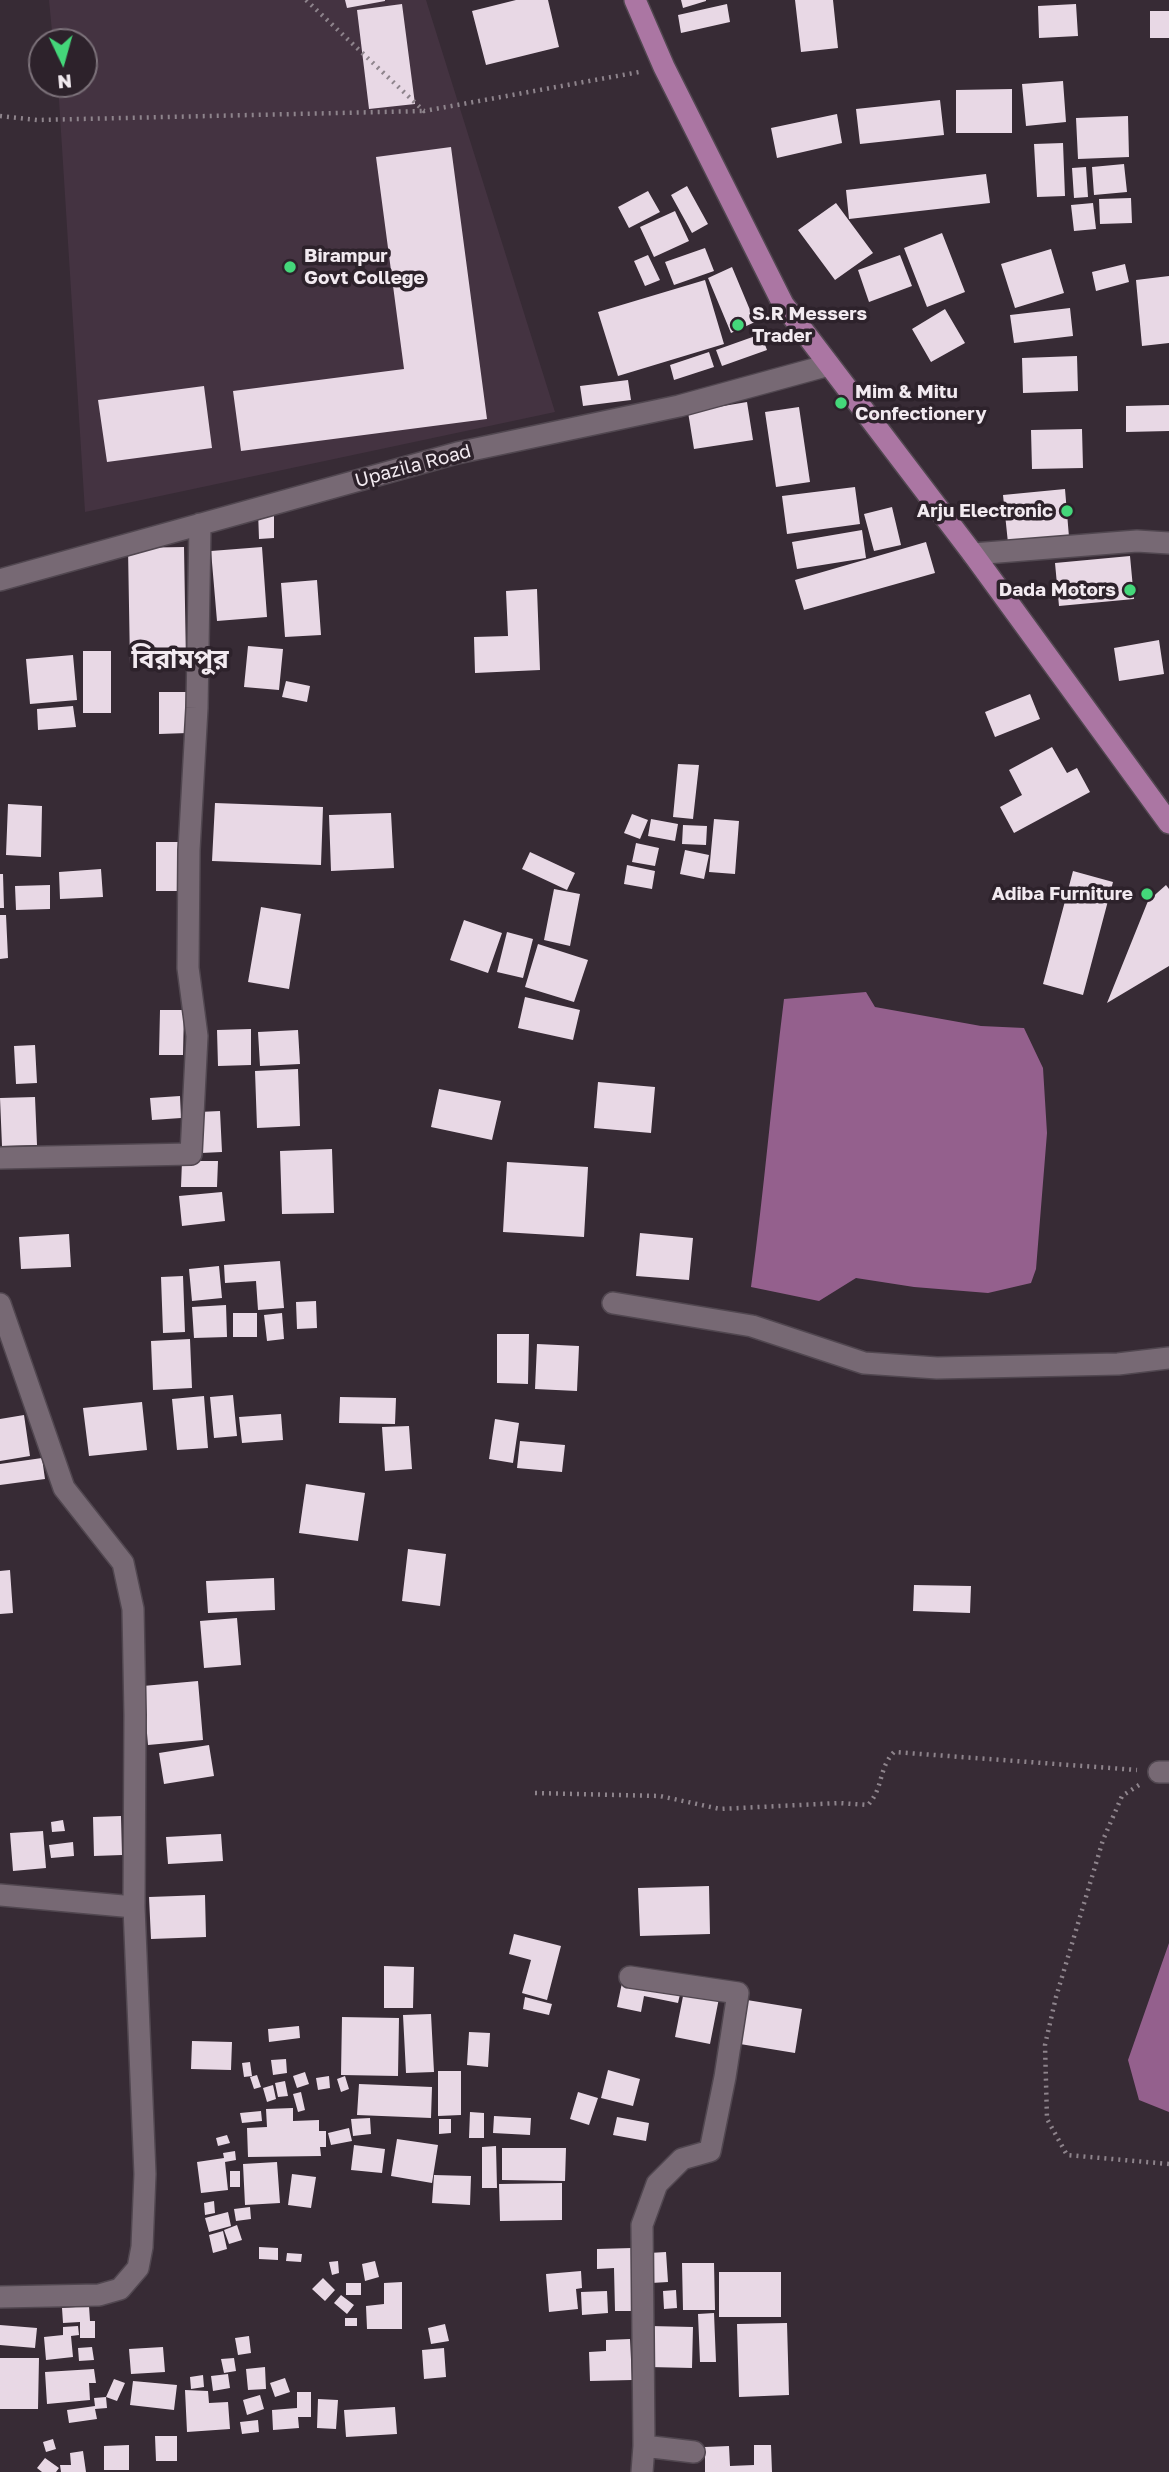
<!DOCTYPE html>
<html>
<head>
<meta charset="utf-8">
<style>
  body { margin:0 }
  #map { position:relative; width:1169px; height:2472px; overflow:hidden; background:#372b35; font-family:"Golos Text",sans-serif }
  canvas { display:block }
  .north { position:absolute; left:28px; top:28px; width:70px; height:70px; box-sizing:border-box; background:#2d222b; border:2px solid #7c727a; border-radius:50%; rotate:175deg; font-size:19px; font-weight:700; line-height:28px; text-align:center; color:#f2eaf0 }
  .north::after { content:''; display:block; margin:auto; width:24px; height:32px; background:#44d77a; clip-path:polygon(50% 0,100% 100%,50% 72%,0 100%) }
</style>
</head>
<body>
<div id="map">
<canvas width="1169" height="2472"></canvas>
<div class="north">N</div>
</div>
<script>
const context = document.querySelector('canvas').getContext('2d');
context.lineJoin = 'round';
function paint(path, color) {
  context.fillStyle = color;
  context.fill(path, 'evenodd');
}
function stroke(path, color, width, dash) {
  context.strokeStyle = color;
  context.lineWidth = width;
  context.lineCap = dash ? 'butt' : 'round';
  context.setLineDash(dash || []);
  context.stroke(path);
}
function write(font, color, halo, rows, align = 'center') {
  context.font = font + ' "Golos Text","Noto Sans Bengali",sans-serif';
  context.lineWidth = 7;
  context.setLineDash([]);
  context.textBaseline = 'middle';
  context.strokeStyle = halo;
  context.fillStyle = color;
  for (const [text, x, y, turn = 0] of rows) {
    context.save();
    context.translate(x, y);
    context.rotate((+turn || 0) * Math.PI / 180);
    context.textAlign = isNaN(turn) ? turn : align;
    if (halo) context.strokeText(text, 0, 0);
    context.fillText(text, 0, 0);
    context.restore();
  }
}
const built = new Path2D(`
  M49 0H426L555 412 85 512 58 84H84V42H53Z`);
const water = new Path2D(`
  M866 992 875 1007 981 1026 1024 1028 1043 1068 1047 1133 1036 1269 1031 1283 988 1293 914 1287 856 1278 819 1301 751 1287C764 1191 772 1095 784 999Z
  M1169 1943V2112L1139 2100 1128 2060Z`);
const building = new Path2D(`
  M345 0H385V1L347 8Z
  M516 0H548L559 47 486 65 472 11Z
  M681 0H706V1L683 8Z
  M795 0H833L838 48 801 52Z
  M402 4 415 104 369 109 357 10Z
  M727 4 730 22 681 33 678 15Z
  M1076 4 1078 36 1039 38 1038 6Z
  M1150 11H1169V38H1150Z
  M1063 81 1066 122 1026 126 1022 84Z
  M1012 89V133H956V90Z
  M940 100 944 135 860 144 856 109Z
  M837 114 842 143 777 158 771 128Z
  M1128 116 1129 157 1078 159 1076 118Z
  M1063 143 1065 196 1037 197 1034 144Z
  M451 147 487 419 241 451 233 391 404 369 376 157Z
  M1124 164 1127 192 1094 195 1092 167Z
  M1086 167 1088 197 1074 198 1072 168Z
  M986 174 990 203 849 219 846 190Z
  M687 186 708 224 692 233 671 195Z
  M648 191 660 212 629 228 618 207Z
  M1131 198 1132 223 1100 224 1099 199Z
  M836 203 873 253 835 280 798 230Z
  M1093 203 1096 229 1074 231 1071 205Z
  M675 211 689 241 654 257 640 227Z
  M942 233 965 292 927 307 904 248Z
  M705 248 714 271 674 285 665 262Z
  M1051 249 1064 293 1015 308 1001 264Z
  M648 255 660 280 645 286 634 261Z
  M900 255 912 286 869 302 858 270Z
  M1125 264 1129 282 1096 291 1092 272Z
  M732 267 755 322 731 333 708 278Z
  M1169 276V343L1142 346 1136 280Z
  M705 280 724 344 618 376 598 312Z
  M1070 308 1073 336 1014 343 1010 315Z
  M945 309 965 343 931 362 912 329Z
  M761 334 767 350 722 366 716 350Z
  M709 352 714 367 674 380 670 365Z
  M1077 356 1078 391 1023 393 1022 358Z
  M628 380 631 400 583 406 580 386Z
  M204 386 212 448 107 462 98 400Z
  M747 402 753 440 694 449 688 412Z
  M1169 405V431L1126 432V406Z
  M799 407 810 482 776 487 765 412Z
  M1082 429 1083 468 1032 469 1031 430Z
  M855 487 860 524 787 534 782 496Z
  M1065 489 1069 537 1008 543 1003 495Z
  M892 507 901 545 874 551 864 514Z
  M274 510V538L259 539 258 511Z
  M862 530 866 558 797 569 792 542Z
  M926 542 935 573 804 610 795 580Z
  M184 547 186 662 130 664 128 548Z
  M262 547 267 617 217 621 211 551Z
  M1130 556 1134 599 1059 606 1055 563Z
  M317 580 321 635 285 637 281 583Z
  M537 589 540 670 475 673 474 637 508 636 506 591Z
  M1159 640 1164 674 1119 681 1114 648Z
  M248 646 283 649 279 690 244 687Z
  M83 651H111V713H83Z
  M73 655 77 700 30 704 26 659Z
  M286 681 310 686 307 702 282 697Z
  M159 692H188V733L159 734Z
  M1030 694 1040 719 995 737 985 712Z
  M73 706 76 727 38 730 37 709Z
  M1052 747 1067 773 1077 768 1090 792 1014 833 1000 807 1022 795 1009 770Z
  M678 764 699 765 693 819 673 817Z
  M215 803 323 807 321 865 212 861Z
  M8 804 42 806 41 857 6 855Z
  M391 813 394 868 331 871 329 815Z
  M632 814 648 820 640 839 624 833Z
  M651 819 678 824 675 841 648 836Z
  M714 819 739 821 735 874 709 872Z
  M683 825 707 826 706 845 682 844Z
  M156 842H186L185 891H156Z
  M636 843 659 848 655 866 632 862Z
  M685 850 709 855 704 879 680 874Z
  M530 852 575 873 567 890 522 869Z
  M627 865 655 871 652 889 624 884Z
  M101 869 103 897 60 899 59 872Z
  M1073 871 1113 882 1083 995 1043 984Z
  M0 874H3L4 908H0Z
  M50 885V909L16 910 15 886Z
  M1166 885 1169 889V966L1107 1003 1148 901Z
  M554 889 580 894 570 946 544 940Z
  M261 907 301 914 289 989 248 982Z
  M0 915H6L8 958 0 959Z
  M464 920 502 933 488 973 450 960Z
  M507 932 533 939 523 978 497 972Z
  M538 944 588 960 574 1002 525 987Z
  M525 997 580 1010 573 1040 518 1028Z
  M160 1010H184L183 1055H159Z
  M251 1029V1065L218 1066 217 1030Z
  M298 1030 300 1064 260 1066 258 1032Z
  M35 1045 37 1083 16 1084 14 1046Z
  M298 1069 300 1126 257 1128 255 1071Z
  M598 1082 655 1087 651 1133 594 1128Z
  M439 1089 501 1101 492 1140 431 1127Z
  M180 1096 181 1118 152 1120 150 1098Z
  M35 1097 37 1145 2 1146 0 1098Z
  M220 1111 222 1152 201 1153 199 1112Z
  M332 1149 334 1213 282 1214 280 1151Z
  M182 1161H218L217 1187H181Z
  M507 1162 588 1167 584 1237 503 1232Z
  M222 1192 225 1221 182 1226 179 1196Z
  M640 1233 693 1238 689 1280 636 1276Z
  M69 1234 71 1267 21 1269 19 1237Z
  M280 1261 284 1308 258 1310 256 1281 225 1283 224 1265Z
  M219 1266 222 1298 192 1301 189 1269Z
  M183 1276 185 1332 163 1333 161 1277Z
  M316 1301 317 1328 297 1329 296 1302Z
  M226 1305 227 1337 194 1338 192 1307Z
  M233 1313H257V1337H233Z
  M282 1313 284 1339 267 1341 264 1315Z
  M497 1334H529L528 1384 497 1383Z
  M190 1339 192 1388 153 1390 151 1341Z
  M537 1344 579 1346 577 1391 535 1389Z
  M233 1395 237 1436 214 1438 210 1397Z
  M204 1396 208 1448 177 1450 172 1399Z
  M340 1397 396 1398 395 1424 339 1423Z
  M142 1402 147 1450 89 1456 83 1408Z
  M281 1414 283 1440 242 1443 239 1417Z
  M24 1415 30 1456 0 1461V1419Z
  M495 1419 519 1423 513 1463 489 1459Z
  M409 1426 412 1469 385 1471 382 1427Z
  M520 1441 565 1445 562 1472 517 1468Z
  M42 1458 45 1479 0 1485V1464Z
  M306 1484 365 1493 358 1541 299 1533Z
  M408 1549 446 1554 440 1606 402 1601Z
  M10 1570 13 1613 0 1614V1571Z
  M274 1578 275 1610 208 1613 206 1581Z
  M914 1585 971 1586 970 1613 913 1611Z
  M237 1618 241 1665 204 1668 200 1621Z
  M198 1681 203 1740 148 1745 143 1686Z
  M209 1745 214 1776 164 1784 159 1753Z
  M121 1816 122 1855 94 1856 93 1817Z
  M63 1820 65 1831 52 1832 51 1822Z
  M43 1831 46 1868 13 1871 10 1833Z
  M221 1834 223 1861 168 1864 166 1837Z
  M73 1842 74 1856 51 1858 49 1845Z
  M709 1886 710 1934 640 1936 638 1888Z
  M205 1895 206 1937 151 1939 149 1897Z
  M514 1934 561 1946 547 2000 522 1993 531 1960 509 1954Z
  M384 1966 414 1967 413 2008H384Z
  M623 1978 681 1990 678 2003 644 1996 641 2012 617 2007Z
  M685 1986 720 1993 710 2044 675 2037Z
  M525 1997 552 2004 549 2015 523 2009Z
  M747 2000 802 2009 795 2053 740 2044Z
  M431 2014 434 2072 406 2073 403 2015Z
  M342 2017 399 2018 398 2076 341 2075Z
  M299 2026 300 2038 269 2042 268 2029Z
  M469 2032 490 2033 488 2067 467 2065Z
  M192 2041 232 2042 231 2070 191 2069Z
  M286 2059 287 2073 273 2075 271 2060Z
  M250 2062 252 2076 244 2077 242 2063Z
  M608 2070 640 2079 633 2106 601 2098Z
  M438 2071H461V2115L438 2116Z
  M305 2072 309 2084 297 2088 293 2076Z
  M257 2075 261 2087 254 2089 250 2077Z
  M329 2076 330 2088 318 2090 316 2078Z
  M345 2076 349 2089 341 2092 337 2079Z
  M285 2081 288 2096 278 2097 275 2083Z
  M359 2084 432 2087 431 2118 357 2115Z
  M273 2085 276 2099 267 2102 263 2088Z
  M301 2092 305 2110 298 2112 293 2094Z
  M578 2092 598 2098 589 2125 570 2119Z
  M293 2108V2121L319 2120V2131H326V2147H320L321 2156 248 2157 247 2128 267 2127 266 2109Z
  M261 2111 262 2121 242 2123 240 2113Z
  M470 2112 484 2113V2138H469Z
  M494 2116 531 2118 530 2135 493 2133Z
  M617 2117 649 2123 646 2141 613 2135Z
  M370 2118 371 2134 353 2136 351 2119Z
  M439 2119H451V2133L439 2134Z
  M349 2128 352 2141 331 2145 328 2133Z
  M227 2135 230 2143 218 2146 216 2138Z
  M397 2139 438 2145 432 2183 391 2176Z
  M354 2145 385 2149 382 2173 351 2170Z
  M496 2146 497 2188H482V2147Z
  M502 2148H566L565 2181 502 2180Z
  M235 2151 236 2160 225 2162 228 2190 201 2193 197 2162 224 2158 223 2153Z
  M277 2162 280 2203 245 2205 243 2164Z
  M230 2171H240V2187H230Z
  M292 2174 316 2177 311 2208 288 2205Z
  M434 2175 471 2176 470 2205 432 2203Z
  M562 2183V2220L500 2221 499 2184Z
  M214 2201 215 2213 205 2215 204 2203Z
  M250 2207 251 2219 236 2221 234 2209Z
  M228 2212 231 2226 209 2232 205 2218Z
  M237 2225 242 2240 229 2244 224 2230Z
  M223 2231 227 2249 213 2253 209 2235Z
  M259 2247 278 2248V2260L259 2259Z
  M632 2248 633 2311H615L614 2268 597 2269V2249Z
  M666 2252 668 2282 651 2283 649 2253Z
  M287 2253 302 2254 301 2262 286 2261Z
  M338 2261 339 2273 332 2275 329 2262Z
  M375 2261 379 2277 365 2281 362 2264Z
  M682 2263H714L715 2310H683Z
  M581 2271 582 2288 576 2289 578 2309 549 2312 546 2274Z
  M719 2272H781V2317H719Z
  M323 2278 335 2290 325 2301 312 2289Z
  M402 2282V2329H367L366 2306 384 2304V2283Z
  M346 2283H361V2295H346Z
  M676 2290 677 2308 664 2309 663 2291Z
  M607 2291 608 2313 582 2315 581 2292Z
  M341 2295 354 2305 347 2314 334 2303Z
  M89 2306 90 2321H95V2338H80V2322L63 2323 62 2308Z
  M714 2313 716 2362H700L698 2314Z
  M345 2318H357V2326H345Z
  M787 2323 789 2395 739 2397 737 2324Z
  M445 2324 449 2341 431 2344 428 2328Z
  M0 2325 37 2328 35 2348 0 2345Z
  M78 2326 79 2335 71 2336 73 2357 46 2360 44 2337 63 2335V2327Z
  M650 2326 693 2327 692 2368 649 2367Z
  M249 2336 251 2353 238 2355 235 2338Z
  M630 2339 632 2380 590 2381 589 2352 606 2351V2340Z
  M92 2347 94 2360 79 2361 78 2348Z
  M163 2347 165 2372 131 2374 129 2349Z
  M444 2348 446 2377 424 2379 422 2350Z
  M0 2358H39L38 2409H0Z
  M234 2358 236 2371 224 2373 221 2359Z
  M265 2367 266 2389 248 2390 246 2369Z
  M94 2369 96 2383H89L90 2400 47 2404 45 2372Z
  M228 2374 230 2388 213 2391 211 2376Z
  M203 2375 204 2387 191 2389 190 2377Z
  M285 2378 290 2392 275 2397 270 2383Z
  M114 2379 125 2383 117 2401 106 2397Z
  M133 2381 177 2385 174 2410 130 2405Z
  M185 2390 208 2391 209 2403 228 2402 230 2429 187 2432Z
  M297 2392H311V2417H298L299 2428 273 2430 272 2410 297 2408Z
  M260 2395 264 2409 247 2415 243 2400Z
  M106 2397 107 2408 95 2409 97 2419 69 2423 67 2410 95 2406 94 2398Z
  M318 2399 338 2400 336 2429 317 2428Z
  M395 2407 397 2434 346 2437 344 2410Z
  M258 2420 259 2432 242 2434 240 2422Z
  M155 2436H177V2461H156Z
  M53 2439 56 2449 46 2452 43 2442Z
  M129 2445V2470H104V2446Z
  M754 2445H771L772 2472H705V2447L729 2446 730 2466 754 2465Z
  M83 2451 86 2472H61L60 2465H71L70 2453Z
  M45 2458 59 2468 56 2472H42L37 2468Z`);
const path = new Path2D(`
  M306 0 424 111 639 72
  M0 116 37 120 424 111
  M1139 1785 1122 1796 1103 1840 1056 1997 1045 2045 1047 2119 1067 2155 1169 2164
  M535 1793 660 1796 720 1809 839 1803 868 1805C884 1787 878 1769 894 1752L1137 1770`);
const minor = new Path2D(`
  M973 554 1137 541 1169 543
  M0 580 457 453 679 406 829 365
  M0 1158 191 1154 197 1036 188 968 189 850 197 708 200 524
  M613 1303 752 1326 864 1363 937 1368 1118 1364 1169 1358
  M0 1304 64 1488 123 1563 133 1609 135 1715 134 1907 145 2174 142 2247 138 2268 120 2289 99 2295 0 2297
  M1159 1772H1169
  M0 1895 134 1907
  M630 1977 738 1993 725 2077 710 2151 682 2159 657 2184 642 2225 644 2446 694 2452
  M642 2472 644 2446`);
const major = new Path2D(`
  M635 0 664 67 783 304 973 554 1169 823`);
const markers = [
  [290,267,7,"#44d77a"],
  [738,325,7,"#44d77a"],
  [841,403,7,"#44d77a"],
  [1067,511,7,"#44d77a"],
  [1130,590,7,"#44d77a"],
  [1147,894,7,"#44d77a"]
];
const poiNames = [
  ["Birampur",304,256],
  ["Govt College",304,278],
  ["S.R Messers",752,314],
  ["Trader",752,336],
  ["Mim & Mitu",855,392],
  ["Confectionery",855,414],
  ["Arju Electronic",1053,511,"right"],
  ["Dada Motors",1116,590,"right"],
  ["Adiba Furniture",1133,894,"right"]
];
const streetNames = [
  ["Upazila Road",413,466,-15]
];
const districtNames = [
  ["বিরামপুর",180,660]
];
paint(built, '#443341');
paint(water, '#94608d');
paint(building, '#e8d8e5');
stroke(minor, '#514750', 24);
stroke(major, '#514750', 24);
stroke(path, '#8e848c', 4.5, [2, 5]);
stroke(minor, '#776974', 21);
stroke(major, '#ab76a3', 21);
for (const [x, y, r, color] of markers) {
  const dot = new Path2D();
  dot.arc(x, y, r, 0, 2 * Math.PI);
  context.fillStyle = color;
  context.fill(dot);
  stroke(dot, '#2d222b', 2.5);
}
write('bold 19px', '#f2eaf0', '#2d222b', poiNames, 'left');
write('19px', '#f2eaf0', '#2d222b', streetNames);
write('bold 26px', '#f2eaf0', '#2d222b', districtNames);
</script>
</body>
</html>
